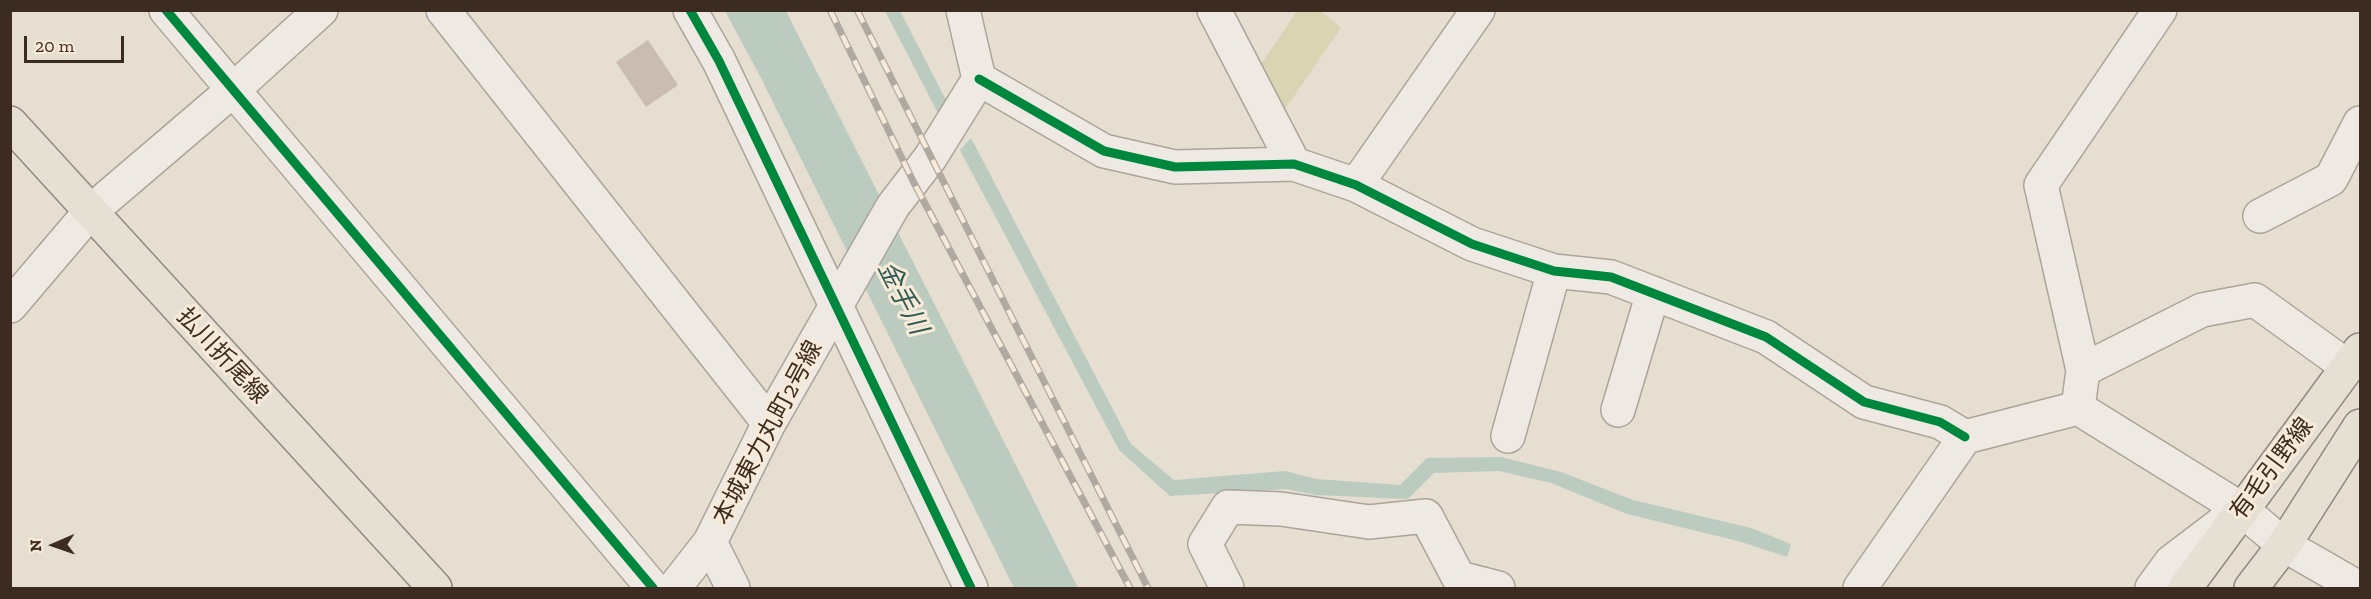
<!DOCTYPE html>
<html>
<head>
<meta charset="utf-8">
<style>
  body { margin:0 }
  #map { position:relative; width:2371px; height:599px; overflow:hidden; background:#e6ded1; font-family:"Zilla Slab",serif }
  canvas { display:block }
  .frame { position:absolute; inset:0; border:12px solid #3c2b20; pointer-events:none }
  .north { position:absolute; left:24px; top:515px; width:60px; height:60px; -webkit-text-stroke:4px #f7ead8; paint-order:stroke; rotate:268deg; font-size:16px; font-weight:700; line-height:24px; text-align:center; color:#3c2b20 }
  .north::after { content:''; display:block; margin:auto; width:21px; height:27px; background:#3c2b20; clip-path:polygon(50% 0,100% 100%,50% 72%,0 100%) }
  .scale { position:absolute; left:24px; top:36px; width:100px; height:27px; box-sizing:border-box; border:3px solid #3c2b20; border-top:0; padding-left:8px; font-size:18px; line-height:21px; white-space:nowrap; color:#3c2b20; -webkit-text-stroke:4px #f7ead8; paint-order:stroke }
</style>
</head>
<body>
<div id="map">
<canvas width="2371" height="599"></canvas>
<div class="frame"></div>
<div class="north">N</div>
<div class="scale">20 m</div>
</div>
<script>
const context = document.querySelector('canvas').getContext('2d');
context.lineJoin = 'round';
function paint(path, color) {
  context.fillStyle = color;
  context.fill(path, 'evenodd');
}
function stroke(path, color, width, dash) {
  context.strokeStyle = color;
  context.lineWidth = width;
  context.lineCap = dash ? 'butt' : 'round';
  context.setLineDash(dash || []);
  context.stroke(path);
}
function write(font, color, halo, rows, align = 'center') {
  context.font = font + ' "Zilla Slab","Noto Sans JP",serif';
  context.lineWidth = 6;
  context.setLineDash([]);
  context.textBaseline = 'middle';
  context.strokeStyle = halo;
  context.fillStyle = color;
  for (const [text, x, y, turn = 0] of rows) {
    context.save();
    context.translate(x, y);
    context.rotate((+turn || 0) * Math.PI / 180);
    context.textAlign = isNaN(turn) ? turn : align;
    if (halo) context.strokeText(text, 0, 0);
    context.fillText(text, 0, 0);
    context.restore();
  }
}
const green = new Path2D(`
  M1297 11H1321L1341 28 1283 112 1258 69Z`);
const water = new Path2D(`
  M725 11H786L1078 588H1014L759 74Z
  M885 11H900L947 102 939 115Z
  M971 138 1131 444 1174 480 1285 471 1316 479 1400 485 1427 458 1501 457 1561 472 1633 500 1751 528 1791 544 1787 557 1738 541 1627 514 1551 483 1499 471 1434 473 1408 499 1315 495 1286 489 1170 496 1119 450 960 150Z`);
const building = new Path2D(`
  M648 40 678 85 646 107 616 62Z`);
const minor = new Path2D(`
  M166 10 653 588
  M443 10 769 423
  M690 10 719 61 971 588
  M1214 10 1294 164
  M979 79 1104 151 1175 167 1294 164 1356 185 1472 244 1554 271 1611 277 1766 337 1864 402 1940 422 1965 437
  M1356 185 1478 10
  M2260 216 2331 179 2360 123
  M10 306 90 212 233 90 321 10
  M2083 370 2202 310 2255 300 2348 367
  M2078 408 2083 370 2041 185 2160 10
  M1618 410 1653 293
  M1508 436 1554 271
  M710 542 733 588
  M1459 578 1498 588
  M674 588 710 542 769 423 893 206 930 158 979 79 963 10
  M1227 588 1205 544 1228 507 1281 509 1369 522 1426 516 1464 588
  M1860 588 1965 437 2078 408 2241 509 2284 545 2359 588
  M2152 588 2171 562 2234 514`);
const major = new Path2D(`
  M10 123 435 588
  M2185 588 2360 350
  M2251 588 2284 545 2360 426`);
const rail = new Path2D(`
  M830 10 913 181 1130 588
  M857 10 1148 588`);
const cycleway = new Path2D(`
  M166 10 653 588
  M690 10 719 61 971 588
  M979 79 1104 151 1175 167 1294 164 1356 185 1472 244 1554 271 1611 277 1766 337 1864 402 1940 422 1965 437`);
const streetNames = [
  ["払川折尾線",222,356,47],
  ["本城東力丸町2号線",768,433,-62],
  ["有毛引野線",2272,469,-53]
];
const waterNames = [
  ["金手川",902,298,63]
];
paint(green, '#d9d5b3');
paint(water, '#bbcbc0');
paint(building, '#cabcb1');
stroke(minor, '#aca399', 36);
stroke(major, '#918980', 36);
stroke(minor, '#eeeae3', 33);
stroke(major, '#e6dfd4', 33);
stroke(rail, '#afa9a2', 7);
stroke(rail, '#f7ead8', 4.5, [14]);
stroke(cycleway, '#00873e', 9);
write('24px', '#3c2b20', '#f7ead8', streetNames);
write('italic 26px', '#2f5c54', '#f7ead8', waterNames);
</script>
</body>
</html>
